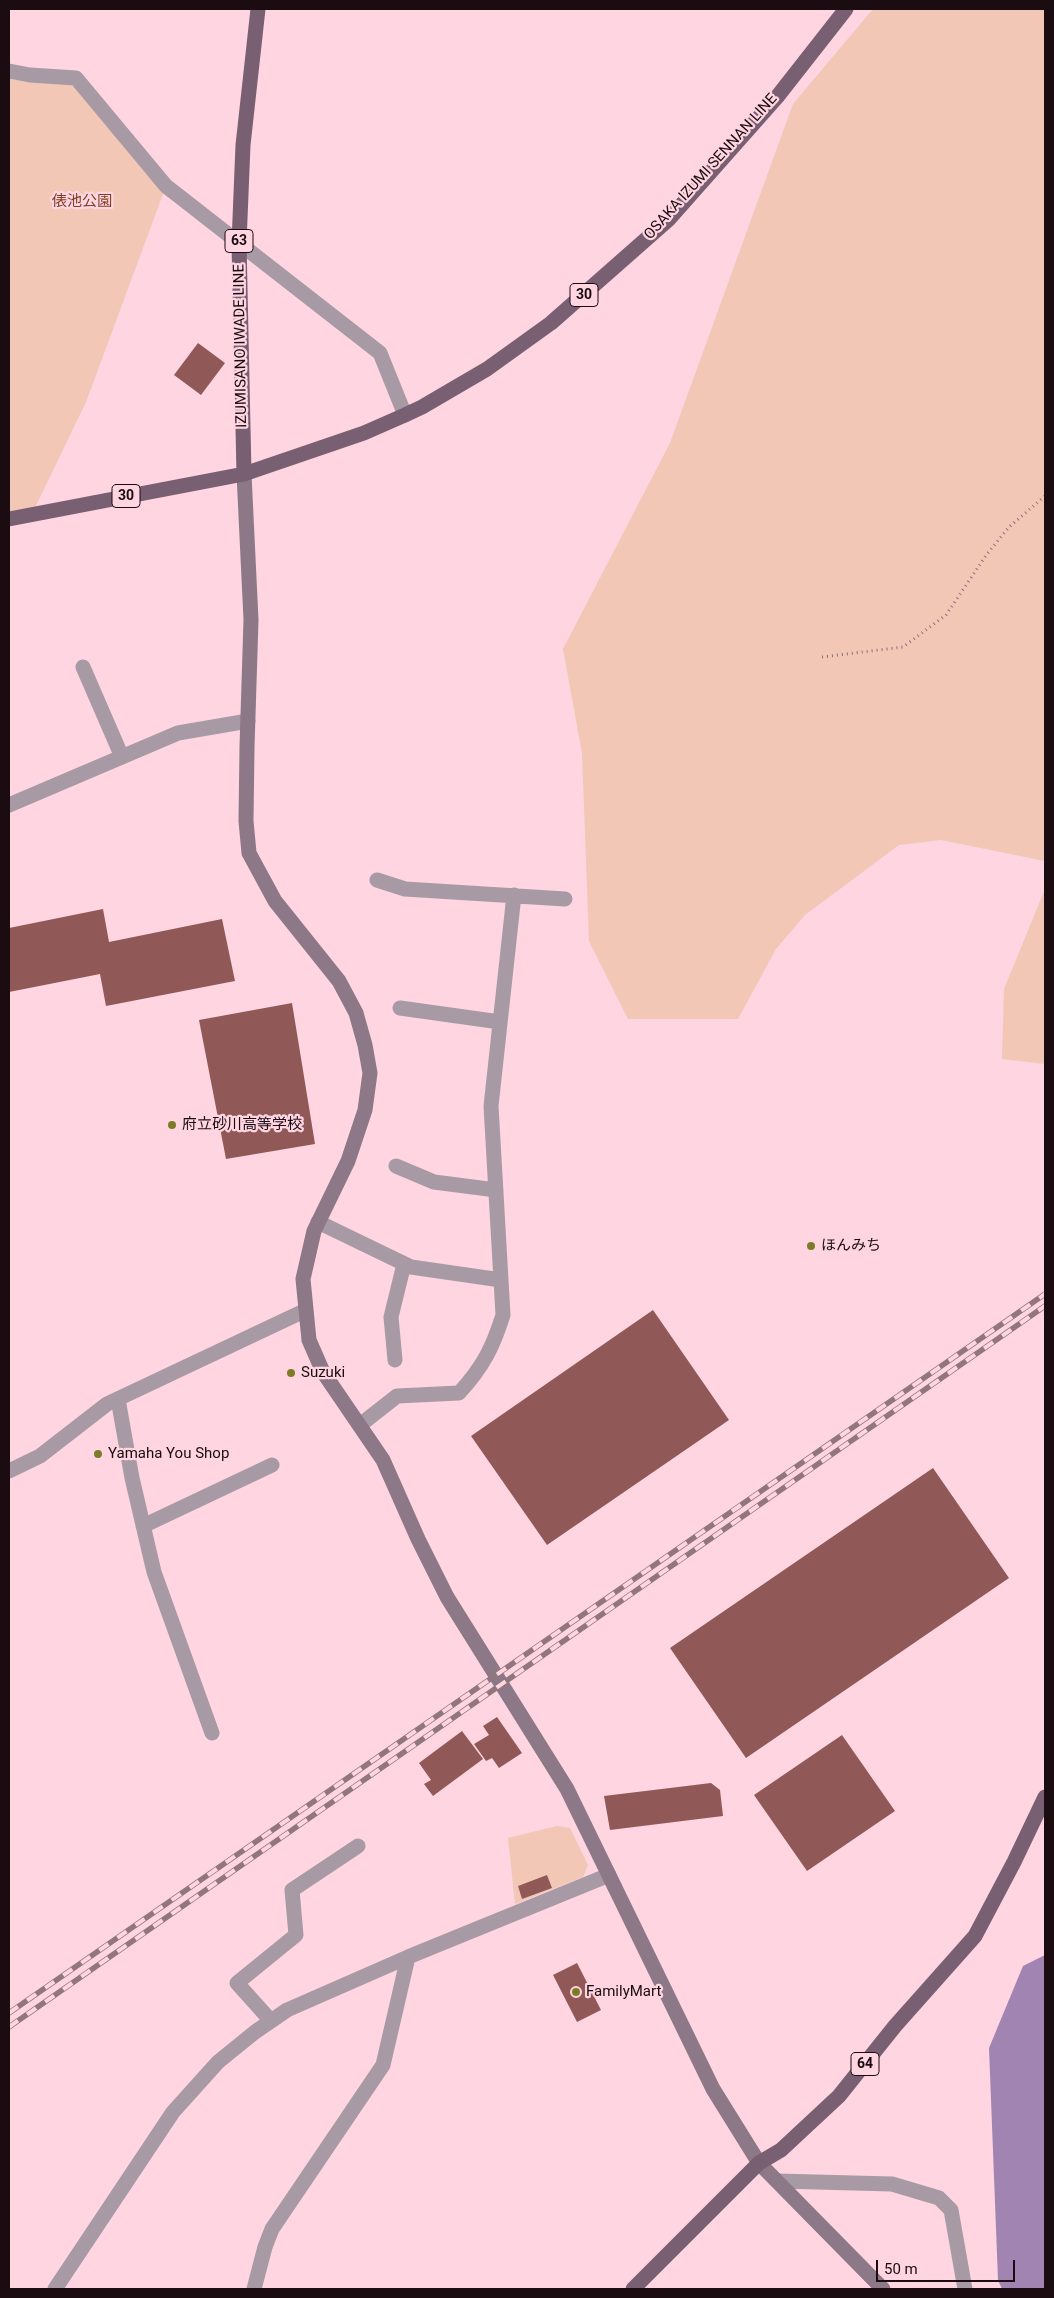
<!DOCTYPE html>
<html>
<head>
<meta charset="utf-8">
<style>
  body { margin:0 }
  #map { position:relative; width:1054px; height:2298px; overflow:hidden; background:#fed5e1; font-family:Roboto,sans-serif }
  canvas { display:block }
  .frame { position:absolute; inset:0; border:10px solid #1a0c11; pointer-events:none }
  .scale { position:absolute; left:876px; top:2260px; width:139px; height:22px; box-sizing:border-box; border:2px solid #1a0c11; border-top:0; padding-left:6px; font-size:15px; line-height:18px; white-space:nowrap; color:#1a0c11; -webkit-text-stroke:4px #fed5e1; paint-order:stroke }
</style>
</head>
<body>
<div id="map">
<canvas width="1054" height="2298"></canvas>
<div class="frame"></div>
<div class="scale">50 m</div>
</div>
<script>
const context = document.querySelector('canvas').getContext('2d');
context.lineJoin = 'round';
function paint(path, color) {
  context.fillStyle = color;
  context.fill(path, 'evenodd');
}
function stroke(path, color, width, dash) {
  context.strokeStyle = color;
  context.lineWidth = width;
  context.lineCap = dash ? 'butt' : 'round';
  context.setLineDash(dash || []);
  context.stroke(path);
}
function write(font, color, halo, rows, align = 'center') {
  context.font = font + ' Roboto,"Noto Sans JP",sans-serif';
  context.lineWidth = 4.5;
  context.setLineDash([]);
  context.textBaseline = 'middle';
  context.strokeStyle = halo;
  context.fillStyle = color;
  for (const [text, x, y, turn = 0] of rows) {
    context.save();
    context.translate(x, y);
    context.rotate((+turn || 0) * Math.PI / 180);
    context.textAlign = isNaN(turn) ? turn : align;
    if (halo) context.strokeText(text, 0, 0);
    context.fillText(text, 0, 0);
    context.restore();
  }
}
const green = new Path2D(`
  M873 9H1045V861L941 840 899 845 805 915 776 949 738 1019H628L589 941 582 753 563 649 670 443 793 104Z
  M9 71 76 78 166 186 86 402 32 514 9 519Z
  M1045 889V1064L1002 1059 1004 989Z
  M557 1826 570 1828 588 1865 583 1877 515 1904 508 1838Z`);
const water = new Path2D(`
  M1045 1955V2289H1002L998 2280 989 2048 1023 1966Z`);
const building = new Path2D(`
  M198 343 225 363 201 395 174 375Z
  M103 909 109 942 222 919 235 981 106 1006 100 974 9 992V928Z
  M292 1003 315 1144 226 1159 199 1020Z
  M653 1310 729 1420 547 1545 471 1436Z
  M933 1468 1009 1578 746 1758 670 1648Z
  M497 1717 522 1753 499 1768 492 1758 486 1761 474 1744 489 1735 483 1726Z
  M462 1731 483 1759 433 1796 424 1784 431 1780 419 1763Z
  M842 1735 895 1811 807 1871 754 1795Z
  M711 1783 720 1790 723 1816 610 1830 604 1796Z
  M547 1875 552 1888 522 1899 518 1886Z
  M577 1963 601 2010 577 2022 553 1975Z`);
const path = new Path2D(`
  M822 657 903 647 946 615 987 554 1009 527 1045 496`);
const street = new Path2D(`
  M9 71 30 75 76 78 166 186 380 353 405 415
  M83 667 122 757
  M9 805 178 733 248 721
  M377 880 405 889 565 899
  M400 1008 500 1022
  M396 1166 434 1182 496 1190
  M318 1222 411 1267 501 1280
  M395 1360 391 1317 404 1264
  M118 1399 132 1478 154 1572 212 1733
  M360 1425 397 1396 459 1393C483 1367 493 1347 503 1315L491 1106 514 895
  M9 1471 40 1456 107 1404 304 1311
  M143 1526 272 1465
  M271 2021 237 1983 296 1935 292 1890 358 1846
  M777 2181 892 2184 939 2198 951 2210 965 2289
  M55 2289 173 2112 218 2062 255 2032 287 2010 408 1957 609 1875
  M254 2289 265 2247 272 2229 383 2065 408 1957`);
const secondary = new Path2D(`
  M244 474 251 620 247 747 246 821 249 853 275 901 339 981 356 1013 365 1045 370 1073 365 1110 348 1161 314 1231 303 1279 309 1340 323 1372 383 1460 418 1539 447 1597 567 1789 713 2089 759 2163 883 2289`);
const primary = new Path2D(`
  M244 474 239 243 243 145 258 9
  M9 519 244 474 364 433 405 415 422 407 487 369 551 323 669 219 777 97 846 9
  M633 2289 759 2163 781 2150 839 2096 895 2026 975 1936 1014 1862 1045 1797`);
const rail = new Path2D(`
  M9 2013 1045 1294
  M9 2027 1045 1306`);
const markers = [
  [172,1125,5,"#7b7c25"],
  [811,1246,5,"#7b7c25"],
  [291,1373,5,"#7b7c25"],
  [98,1454,5,"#7b7c25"],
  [576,1992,5,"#7b7c25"]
];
const shields = [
  [239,241,28],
  [584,295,28],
  [126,496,28],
  [865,2064,28]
];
const shieldNames = [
  ["63",239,241],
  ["30",584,295],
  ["30",126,496],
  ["64",865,2064]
];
const streetNames = [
  ["OSAKA IZUMI SENNAN LINE",711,167,-48],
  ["IZUMISANO IWADE LINE",241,346,-91]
];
const parkNames = [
  ["俵池公園",82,202]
];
const poiNames = [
  ["府立砂川高等学校",182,1125],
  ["ほんみち",821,1246],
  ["Suzuki",301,1373],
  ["Yamaha You Shop",108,1454],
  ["FamilyMart",586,1992]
];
paint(green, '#f2c7b5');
paint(water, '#a184b1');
paint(building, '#905958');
stroke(path, '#8c7079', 3, [1, 4]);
stroke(street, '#a89aa4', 15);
stroke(secondary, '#8c7887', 15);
stroke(primary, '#785f71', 15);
stroke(rail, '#92767e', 5.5);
stroke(rail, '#fed5e1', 4, [11]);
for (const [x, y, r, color] of markers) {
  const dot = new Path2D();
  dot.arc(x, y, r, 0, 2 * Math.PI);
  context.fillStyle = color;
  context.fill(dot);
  stroke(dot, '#fed5e1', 2);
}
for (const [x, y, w] of shields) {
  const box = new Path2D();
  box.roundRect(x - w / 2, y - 11.5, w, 23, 4);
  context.fillStyle = '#fed5e1';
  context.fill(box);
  stroke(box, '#1a0c11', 1);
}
write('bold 14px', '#1a0c11', null, shieldNames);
write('15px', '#1a0c11', '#fed5e1', streetNames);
write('15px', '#823e20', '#fed5e1', parkNames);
write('15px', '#1a0c11', '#fed5e1', poiNames, 'left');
</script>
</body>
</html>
